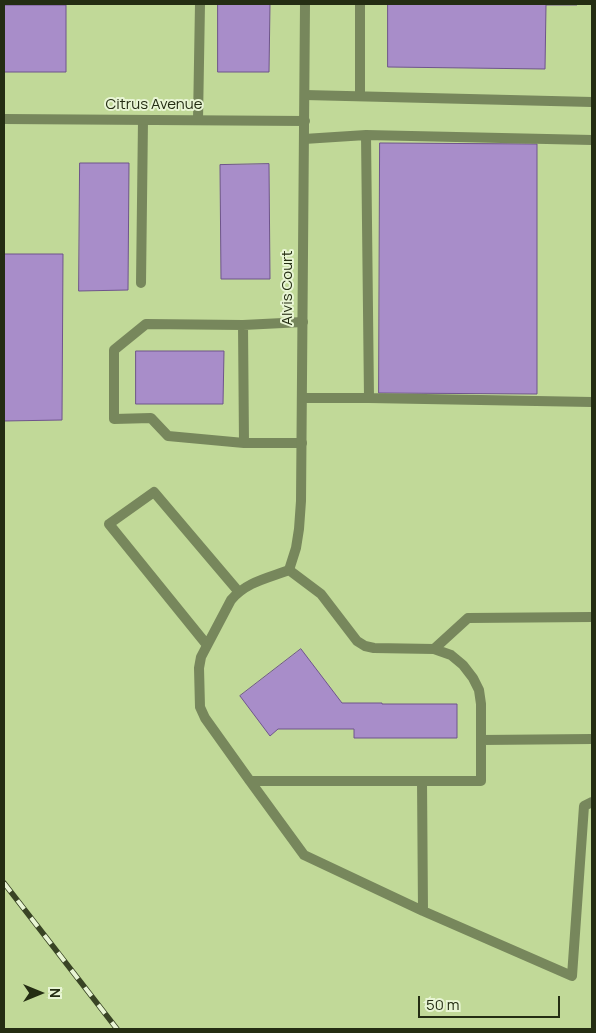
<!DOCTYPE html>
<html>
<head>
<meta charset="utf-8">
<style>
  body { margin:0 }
  #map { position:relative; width:596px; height:1033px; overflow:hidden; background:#c1d998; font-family:Manrope,sans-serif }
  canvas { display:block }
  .frame { position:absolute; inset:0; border:5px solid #242d13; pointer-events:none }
  .north { position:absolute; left:15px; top:968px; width:50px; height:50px; -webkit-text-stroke:4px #e8f5d4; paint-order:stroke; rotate:90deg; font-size:14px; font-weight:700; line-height:20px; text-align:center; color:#242d13 }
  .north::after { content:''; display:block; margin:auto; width:18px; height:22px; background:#242d13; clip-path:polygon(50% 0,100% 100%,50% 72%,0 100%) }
  .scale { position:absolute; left:418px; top:996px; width:142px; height:22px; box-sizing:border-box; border:2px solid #242d13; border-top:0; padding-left:6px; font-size:15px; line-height:18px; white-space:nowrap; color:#242d13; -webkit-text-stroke:4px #e8f5d4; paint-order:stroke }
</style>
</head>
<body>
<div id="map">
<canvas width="596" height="1033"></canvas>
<div class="frame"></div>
<div class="north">N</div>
<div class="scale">50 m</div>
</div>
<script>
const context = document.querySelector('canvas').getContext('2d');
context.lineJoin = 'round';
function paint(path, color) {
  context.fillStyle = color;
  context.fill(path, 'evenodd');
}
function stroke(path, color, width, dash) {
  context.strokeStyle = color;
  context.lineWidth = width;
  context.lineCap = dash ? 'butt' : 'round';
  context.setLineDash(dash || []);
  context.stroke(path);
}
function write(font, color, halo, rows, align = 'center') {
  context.font = font + ' Manrope,sans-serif';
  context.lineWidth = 4;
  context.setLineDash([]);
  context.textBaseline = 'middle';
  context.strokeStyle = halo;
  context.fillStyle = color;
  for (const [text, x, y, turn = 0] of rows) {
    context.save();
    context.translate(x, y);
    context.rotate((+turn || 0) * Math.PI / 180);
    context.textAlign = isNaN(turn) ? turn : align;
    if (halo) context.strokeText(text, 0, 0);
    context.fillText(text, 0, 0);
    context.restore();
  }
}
const building = new Path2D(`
  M218 4H270L269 72H218Z
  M388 4H577V5H546L545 69 388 67Z
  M4 5H66V72H4Z
  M380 143 537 144V394L379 393Z
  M80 163H129L128 290 79 291Z
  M269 164 270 279H221L220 165Z
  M4 254H63L62 420 4 421Z
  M136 351H224L223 404H136Z
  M301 649 342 703H382V704H457V738H354V729H278L270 736 240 696Z`);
const lane = new Path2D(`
  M305 95 592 102
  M360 96V4
  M198 120 200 4
  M366 135 592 140
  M141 283 143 120
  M243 325 146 324 114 350V419L151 418 168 436 244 443
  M302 398H369L366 135 304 139
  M369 398 592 402
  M302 443H244L243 325 303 322
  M289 570 321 594 357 641 365 646 374 648 434 649 451 655 463 665 473 678 479 690 481 704V781H250L205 718 200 707 199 668 201 657 231 600C246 582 268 578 289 570Z
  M207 645 109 524 154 492 238 591
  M434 649 468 618 592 617
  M481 740 592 739
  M250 781 304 855 423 911 422 781
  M423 911 572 976 584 806 592 802`);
const street = new Path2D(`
  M4 119 305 121
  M289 570 296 548 299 529 301 501 305 4`);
const rail = new Path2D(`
  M4 883 117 1029`);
const streetNames = [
  ["Citrus Avenue",154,105],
  ["Alvis Court",288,288,-90]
];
paint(building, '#a88dc9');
stroke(building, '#6e548b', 1);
stroke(lane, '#77875c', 10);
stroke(street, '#77875c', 10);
stroke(rail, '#394425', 5.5);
stroke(rail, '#e8f5d4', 4, [11]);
write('15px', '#242d13', '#e8f5d4', streetNames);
</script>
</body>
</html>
